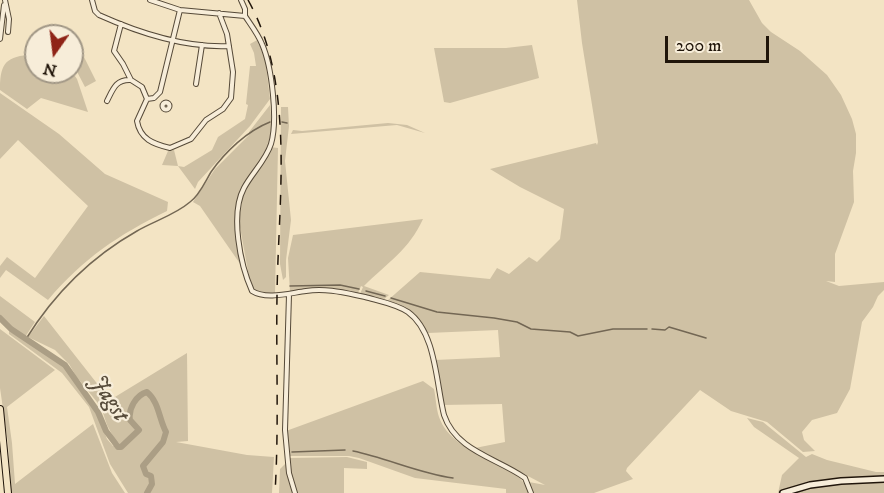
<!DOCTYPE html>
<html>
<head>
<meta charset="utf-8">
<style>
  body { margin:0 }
  #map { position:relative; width:884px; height:493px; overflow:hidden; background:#f3e4c4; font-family:"IM FELL DW Pica",serif }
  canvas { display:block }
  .north { position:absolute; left:24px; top:24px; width:60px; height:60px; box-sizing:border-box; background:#f7edd9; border:2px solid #a19786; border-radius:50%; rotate:194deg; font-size:16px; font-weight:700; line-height:24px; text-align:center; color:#20150a }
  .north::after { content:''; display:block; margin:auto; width:21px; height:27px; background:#8f2418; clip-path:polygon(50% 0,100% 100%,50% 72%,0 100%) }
  .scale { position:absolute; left:665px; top:36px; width:104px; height:27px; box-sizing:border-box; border:3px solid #20150a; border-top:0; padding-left:8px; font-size:18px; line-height:21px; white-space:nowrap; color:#20150a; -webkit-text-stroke:4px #f7edd9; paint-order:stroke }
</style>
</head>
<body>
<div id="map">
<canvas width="884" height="493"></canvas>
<div class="north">N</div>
<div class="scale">200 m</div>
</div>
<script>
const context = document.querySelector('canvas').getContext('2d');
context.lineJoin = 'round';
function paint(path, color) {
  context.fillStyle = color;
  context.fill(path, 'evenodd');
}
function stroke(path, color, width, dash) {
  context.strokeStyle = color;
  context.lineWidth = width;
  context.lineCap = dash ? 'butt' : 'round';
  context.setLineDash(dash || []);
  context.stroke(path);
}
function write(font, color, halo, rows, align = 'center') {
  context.font = font + ' "IM FELL DW Pica",serif';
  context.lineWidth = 4.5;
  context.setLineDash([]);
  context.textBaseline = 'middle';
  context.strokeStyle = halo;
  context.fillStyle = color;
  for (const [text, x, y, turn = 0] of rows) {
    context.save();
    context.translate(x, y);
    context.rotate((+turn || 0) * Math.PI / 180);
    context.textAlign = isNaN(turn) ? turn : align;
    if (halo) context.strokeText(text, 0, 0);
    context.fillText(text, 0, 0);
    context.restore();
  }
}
const green = new Path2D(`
  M577 0H749L762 23 771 32 800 51 827 75 841 95 852 119 856 134V153L853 171 854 202 835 254V282L826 281 839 286 884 282V290L878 296 873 307 862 322 850 389 837 413 812 420 802 432 804 440 815 451 803 452 767 422 731 411 700 390 627 468 626 471 633 479 594 493H532L529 482 545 485 467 444 475 448 505 442 502 404 442 405 435 360 500 357 498 330 428 333C417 317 405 309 387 301L420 272 490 279 497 268 509 274 529 257 537 262 560 239 564 209 520 187 490 169 596 143 597 145 598 142 582 43Z
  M259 39 265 57 270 99 250 126 198 182 195 189 178 166 162 165 168 151 174 150 178 166 184 167 212 150 218 137 245 119 248 105 246 104 250 66H256L254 53 250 44Z
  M532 45 539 78 450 103 444 102 434 48H506Z
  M80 49 96 81 85 87 72 62V54Z
  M28 55 36 57V72H72L77 79 88 112 41 98 27 109 0 90C0 66 4 57 28 55Z
  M0 93 59 134 105 174 168 202 167 211C118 235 84 258 48 300L6 270 0 278V266L7 257 35 278 88 206 18 140 0 159Z
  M270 105C271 118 274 134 268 147 261 165 243 179 238 199 232 222 239 246 243 268L200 206 193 202 215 169 249 135V132Z
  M281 107H288L289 126 285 161 291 220 286 260V277L283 280 280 264Z
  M388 123 407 125 425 133 397 125 291 134 293 130 302 131Z
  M270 147 278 148 275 294 256 292 251 288 238 216 239 206 243 195Z
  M423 219C409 250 387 263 364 286L389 295 383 300 360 294 363 287 361 286 358 293C334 289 313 287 290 292L288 258 293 235Z
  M0 296 35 322 25 337 11 328 0 316Z
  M44 316 110 400 187 353 188 441 176 442 247 455 274 457 272 493H128L110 464 89 407 62 373 9 334V331L60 362 97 413 107 439 113 446H116L119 443 116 442 107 425 101 407 76 376 69 364 55 350 28 337Z
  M0 329 55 370 7 407 12 443 15 484 93 424 112 473 125 493H11L8 443 0 388Z
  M423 381 434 389C436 398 436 408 439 417 454 459 519 458 529 493H506V489L415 478 359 458 349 456H290L286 431Z
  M747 418 763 422 806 457 812 454 827 460 876 472H884V477L804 485 778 493 782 475 799 458 754 427Z
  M347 457 367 462V469L344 468V493H297L290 473 289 460 290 458Z
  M286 463 288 476 294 493H279L280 469Z
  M884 481V493H791C821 482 853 482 884 481Z`);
const stream = new Path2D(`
  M282 122 287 123
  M290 286 340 285 359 289
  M366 291 385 296
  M391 298 437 312 494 318 517 322 531 329 570 332 578 336 613 329H647
  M652 329 665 330 669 327 706 338
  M26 339C54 294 91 257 137 231 154 221 175 215 190 202 199 196 205 182 211 172 225 152 247 131 270 122
  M353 451C387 458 418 473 453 478
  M292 452 345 450`);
const river = new Path2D(`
  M0 318 11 329 65 365 98 412 106 431 118 447H121L139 430 130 420C128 409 136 395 147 392 159 402 159 419 166 432L163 442 143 466 146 474 151 476 152 484 147 493`);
const minor = new Path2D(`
  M5 0 9 19 8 32
  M92 0 95 11 99 15C139 33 185 48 229 46
  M150 0 180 10 245 16C251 25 258 34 262 44 272 67 278 120 271 144 266 160 252 173 244 188 230 214 240 264 252 291 266 300 290 293 306 291 327 288 345 293 365 297 379 301 396 304 408 312 436 332 436 383 444 415 456 451 497 458 525 478L531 493
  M241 0 245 9V16
  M180 10 160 92 154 98 147 99 137 121C140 139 153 144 170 148L191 139 206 120 223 109 231 98 233 72 227 34 219 13
  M121 24 114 51 123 64 131 80 142 87 147 99
  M0 39 4 5
  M196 84 202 45
  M107 101C113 89 116 79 131 80
  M162.5 106a3.5 3.5 0 1 1 7 0a3.5 3.5 0 1 1-7 0Z
  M289 295 285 430 289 473 295 493`);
const secondary = new Path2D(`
  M783 493 810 485 841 481 884 479`);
const primary = new Path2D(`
  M0 409 8 493`);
const rail = new Path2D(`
  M248 0C296 85 278 201 277 296 276 362 279 428 275 493`);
const waterNames = [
  ["Jagst",108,399,57]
];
paint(green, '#cfc1a4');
stroke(stream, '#736754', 1.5);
stroke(river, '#ab9e85', 6);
stroke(minor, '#554938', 6);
stroke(secondary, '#20150a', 8);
stroke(primary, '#20150a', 8);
stroke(minor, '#f7edd9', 4);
stroke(secondary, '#f7edd9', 5);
stroke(primary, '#f3e4c4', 6);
stroke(rail, '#20150a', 1.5, [10, 10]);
write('italic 24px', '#584c3b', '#f7edd9', waterNames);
</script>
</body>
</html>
